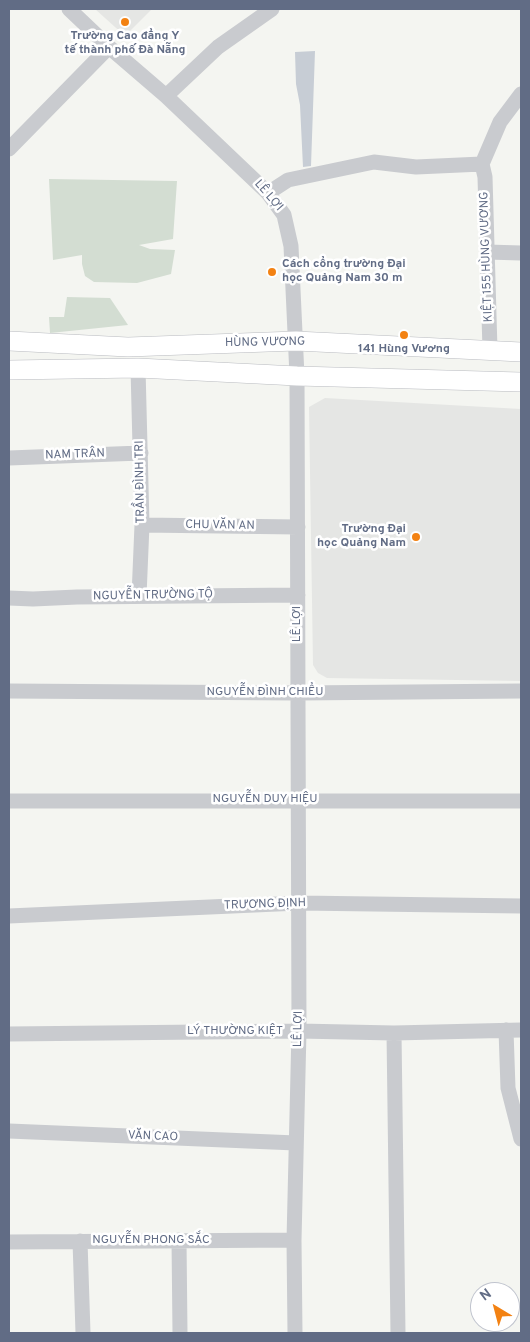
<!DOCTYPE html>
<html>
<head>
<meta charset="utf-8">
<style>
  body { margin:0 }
  #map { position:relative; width:530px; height:1342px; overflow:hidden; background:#f4f5f1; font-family:Overpass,sans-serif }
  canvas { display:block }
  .frame { position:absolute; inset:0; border:10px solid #616c85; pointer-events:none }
  .north { position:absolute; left:470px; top:1282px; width:50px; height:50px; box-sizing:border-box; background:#fff; border:1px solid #c0c4ce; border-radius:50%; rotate:323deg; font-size:14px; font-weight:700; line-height:20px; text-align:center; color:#616c85 }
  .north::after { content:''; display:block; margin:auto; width:18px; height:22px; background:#f38213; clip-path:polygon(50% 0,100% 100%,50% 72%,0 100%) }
</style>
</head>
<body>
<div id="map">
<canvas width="530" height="1342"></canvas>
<div class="frame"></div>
<div class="north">N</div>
</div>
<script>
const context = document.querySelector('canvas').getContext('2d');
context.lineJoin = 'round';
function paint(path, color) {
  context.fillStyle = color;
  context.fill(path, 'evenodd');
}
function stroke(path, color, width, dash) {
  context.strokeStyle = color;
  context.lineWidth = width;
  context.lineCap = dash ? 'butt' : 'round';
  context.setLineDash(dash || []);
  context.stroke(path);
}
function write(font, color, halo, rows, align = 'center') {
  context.font = font + ' Overpass,sans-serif';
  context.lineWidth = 5;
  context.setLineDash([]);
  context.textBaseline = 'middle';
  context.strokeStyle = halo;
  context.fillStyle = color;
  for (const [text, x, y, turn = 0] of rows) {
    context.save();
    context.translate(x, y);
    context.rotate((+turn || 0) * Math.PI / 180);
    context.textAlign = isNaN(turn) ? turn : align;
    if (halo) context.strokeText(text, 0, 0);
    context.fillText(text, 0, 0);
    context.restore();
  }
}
const built = new Path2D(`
  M95 9H152L125 36Z
  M325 398 521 409V681L327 678 318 673 313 665 309 407Z`);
const green = new Path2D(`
  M49 179 177 181 173 239 139 245 150 249 175 250 171 274 137 283 94 282 85 276 82 264V255L53 260Z
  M67 297 110 298 128 325 50 333 49 317H64Z`);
const water = new Path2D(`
  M315 51 311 166 303 167 300 105 296 84 295 52Z`);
const minor = new Path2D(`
  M69 9 109 47 166 96 268 193 284 215 291 246 297 376 299 1031 294 1240 295 1333
  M166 96 218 47 272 9
  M9 149 109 47
  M482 164 485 177 490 350
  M482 164 500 122 521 94
  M268 193 288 180 374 162 416 167 482 164
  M487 252 521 253
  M138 368 142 525 139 596
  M9 458 141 453
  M142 525 298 527
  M9 598 33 599 77 597 298 595
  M9 691 298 693 521 691
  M9 801H521
  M9 916 299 903 521 906
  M506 1030 508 1088 521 1139
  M394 1033 398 1333
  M9 1034 299 1031 394 1033 521 1030
  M9 1131 296 1143
  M179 1240 180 1333
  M80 1241 83 1333
  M9 1242 294 1240`);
const major = new Path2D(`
  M9 341 128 347 296 341 521 352
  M9 370 138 368 297 376 521 382`);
const markers = [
  [125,22,5,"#f38213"],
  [272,272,5,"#f38213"],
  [404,335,5,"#f38213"],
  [416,537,5,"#f38213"]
];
const poiNames = [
  ["Trường Cao đẳng Y",125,37],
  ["tế thành phố Đà Nẵng",125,51],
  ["Cách cổng trường Đại",282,265,"left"],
  ["học Quảng Nam 30 m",282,279,"left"],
  ["141 Hùng Vương",404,350],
  ["Trường Đại",406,530,"right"],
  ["học Quảng Nam",406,544,"right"]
];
const streetNames = [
  ["LÊ LỢI",268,196,49],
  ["KIỆT 155 HÙNG VƯƠNG",487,257,-92],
  ["HÙNG VƯƠNG",265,343,-1],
  ["NAM TRÂN",75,455,-2],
  ["TRẦN ĐÌNH TRI",141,482,-91],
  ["CHU VĂN AN",220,526,1],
  ["NGUYỄN TRƯỜNG TỘ",153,596,-1],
  ["LÊ LỢI",298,624,-90],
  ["NGUYỄN ĐÌNH CHIỂU",265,693],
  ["NGUYỄN DUY HIỆU",265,800],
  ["TRƯƠNG ĐỊNH",265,905,-2],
  ["LÊ LỢI",299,1029,-89],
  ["LÝ THƯỜNG KIỆT",235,1032],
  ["VĂN CAO",153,1137,2],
  ["NGUYỄN PHONG SẮC",151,1241]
];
paint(built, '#e5e6e4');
paint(green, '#d3ddd2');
paint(water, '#c7cdd5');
stroke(major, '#b9bbc0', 20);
stroke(minor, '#c9cbcf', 15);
stroke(major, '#fff', 19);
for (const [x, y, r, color] of markers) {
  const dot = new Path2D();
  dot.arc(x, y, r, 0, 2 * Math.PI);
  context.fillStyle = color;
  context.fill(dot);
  stroke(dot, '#fff', 2);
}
write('bold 12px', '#616c85', '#fff', poiNames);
write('12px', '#616c85', '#fff', streetNames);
</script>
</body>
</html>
